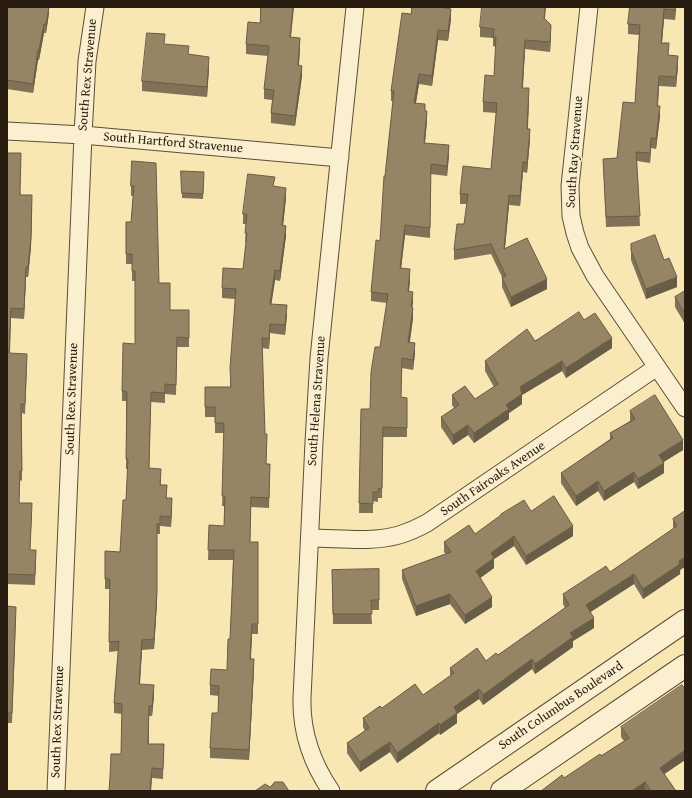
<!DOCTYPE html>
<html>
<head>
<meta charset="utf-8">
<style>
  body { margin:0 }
  #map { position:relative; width:692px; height:798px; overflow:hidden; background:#f8e6b3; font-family:"Gentium Book Plus",serif }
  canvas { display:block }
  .frame { position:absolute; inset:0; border:8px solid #291c11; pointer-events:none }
</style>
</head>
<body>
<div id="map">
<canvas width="692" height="798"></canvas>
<div class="frame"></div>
</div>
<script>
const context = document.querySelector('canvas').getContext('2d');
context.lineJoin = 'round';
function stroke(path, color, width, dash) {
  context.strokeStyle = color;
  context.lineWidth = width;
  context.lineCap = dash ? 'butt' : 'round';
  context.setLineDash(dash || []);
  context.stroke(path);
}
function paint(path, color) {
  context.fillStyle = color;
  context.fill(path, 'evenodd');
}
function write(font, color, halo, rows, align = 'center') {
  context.font = font + ' "Gentium Book Plus",serif';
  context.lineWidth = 3;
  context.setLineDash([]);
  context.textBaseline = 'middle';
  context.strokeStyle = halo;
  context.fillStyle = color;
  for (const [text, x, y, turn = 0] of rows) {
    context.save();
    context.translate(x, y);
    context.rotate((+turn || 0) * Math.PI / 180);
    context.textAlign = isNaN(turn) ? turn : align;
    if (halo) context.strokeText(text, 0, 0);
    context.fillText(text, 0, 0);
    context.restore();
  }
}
const minor = new Path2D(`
  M589 7 570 186 571 216 575 233 580 248 595 276 685 408
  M7 131 83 135 340 158
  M310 538C338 538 372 543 399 535 409 532 418 528 427 523L657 367
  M56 791 83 135 87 61 95 7
  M331 791C312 763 301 733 302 698L314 442 319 358 355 7`);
const tertiary = new Path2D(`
  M437 791 685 621
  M502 791 685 666`);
const wall = new Path2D(`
  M7 7H49V13L46 33H44L39 60H38L33 93 7 89Z
  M412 7H442L451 19 448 41 438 40 432 86 419 84 416 103 425 111 427 121 425 143 449 155 447 176 431 174 430 238 405 235 401 268 410 279 409 291 413 302 412 308 413 318 410 342 415 353 413 370 402 368 401 397 407 398V437H383L382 498H378V502L373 501V513H359L361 409H370L387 303 371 301V292L380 241 385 176 393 101H391V91L411 14Z
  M630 7H676L675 20 664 19 662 43 668 55 678 66 676 87 659 86 658 106 660 116 656 149 651 148 650 163 637 161 640 226 606 227 603 159 617 158 635 103 639 35 628 34V24Z
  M545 19 551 35 550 52 525 49 523 88 529 98 528 129 530 139 527 173 523 172 520 206 509 205 505 248 547 289 511 307 502 287V277L491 254 454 260V250L464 224 467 204H460V194L491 169 496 113 483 112V102L494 76 496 47 493 46V38L480 37V27Z
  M260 23 291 38 300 48 299 65 302 76 295 126 271 123V113L272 100 264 99V89L268 56 246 54V44Z
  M165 44 189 55 209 67 207 97 142 91V81Z
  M7 153 21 195 32 205 31 247 28 277H26L24 319 11 318 10 353 27 364 25 414 22 413V481L20 480 19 503 32 513 30 550 36 560 35 585 7 584Z
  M132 161 159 283 170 310H189V347H177L176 395 165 394V403L151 402 149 468 161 479V485L172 508 171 527 160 526V534H157V602L154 649 142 650 140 684 154 695 152 716H149V744H164L163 779 152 778 151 791H109L121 754 122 714 114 713V703L118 651 109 652 110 589H105V551L120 552 126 500 128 469H126V401H122V391L135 344V281H132V264H126V232L131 222 133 196H131V186Z
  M181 171 204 177 203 199 182 198Z
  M275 187 286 198 283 225 286 236 280 281 275 280 271 304 287 315 285 335 270 333 269 349 262 348 265 434 267 444 266 464 270 474 269 508 251 507 250 542H258V634H252L251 659 254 669 249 760 210 758V748L218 713 219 696 210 695V685L227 670 230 639 233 560H208L209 525 224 526V506H222L224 433H215V417H205V397L230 387 235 299 222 298V288L243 269 246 243 245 242 246 224H243V214Z
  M631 244 664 260 677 287 646 299 631 260Z
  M685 291V324L675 307V297Z
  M584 320 612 348 566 378 562 371 522 395V404L509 413V419L474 443 468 435 453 445 441 427V417L454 408 452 405V395L475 399 494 387 485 371V361Z
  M630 411 683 450 663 462 664 473 638 489 634 482 604 501 598 491 576 506 561 483V473L610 439V433L630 421Z
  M531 511 573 536 526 565 514 546 494 559V568L480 578 492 607 465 624 450 604 416 616 402 579V570L446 554 444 552V542L475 534 501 516V514Z
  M685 511 680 574 643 599 634 584 590 612 594 628 573 641V647L535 674 532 669 483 705 479 699 457 714V723L440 735 439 733 397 763 390 752 360 772 347 753V743L365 731 363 727V718L382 708 423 695 450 676V668L486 661 498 655 565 608 563 604V594L610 572 673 529V519Z
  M379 569V610H371L372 624H333L332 570Z
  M7 606 16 617 12 723H7Z
  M621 727 685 760 664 774 676 791H541L564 778 601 756 624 741 621 737Z`);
const shadedWall = new Path2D(`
  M48 7H49V13L46 33V24Z
  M293 7H294L290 47V37Z
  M545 7H546L544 28V18Z
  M675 7H676L675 20Z
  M451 9V19L448 41V31Z
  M664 9V19L661 53V43Z
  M44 24V33L39 60V50Z
  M551 25V35L550 52V42Z
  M438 30V40L432 86V76Z
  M300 38V48L298 75V65Z
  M525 40V49L522 98V88Z
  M38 50V60L33 93V84Z
  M678 56V66L676 87V77Z
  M209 57V67L207 97V87Z
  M302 66V76L295 126V116Z
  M419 74V84L414 113V103Z
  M659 76V86L657 115V106Z
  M529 88V98L527 139V129Z
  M660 106V116L656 149V139Z
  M427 111V121L424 152V143Z
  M530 129V139L527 173V163Z
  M651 138V148L650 163V153Z
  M449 145V155L447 176V166Z
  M523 162V172L520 206V196Z
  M286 188V198L282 235V225Z
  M509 195V205L504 258V249Z
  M32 205 31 247 28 277V267Z
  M405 225V235L400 278V268Z
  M286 226V236L280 281V271Z
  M26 267V277L24 319V309Z
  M410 269V279L408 301V291Z
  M275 270V280L270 314V304Z
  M677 277V287L646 299V289Z
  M547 279V289L511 307V297Z
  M413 292V302L411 317V307Z
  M287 305V315L285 335V325Z
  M413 308V318L408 352V342Z
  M270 324V333L269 349V339Z
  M612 338V348L566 378V368Z
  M415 343V353L413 370V360Z
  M562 361V371L522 395V404L509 413V419L474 443V433L506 405 520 387Z
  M468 425V435L453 445V435Z
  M683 440V450L659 465V455Z
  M664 463V473L638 489V479Z
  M634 472V482L604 501V491Z
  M598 481V491L576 506V496Z
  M172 498V508L171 527V517Z
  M573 526V536L526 565V556Z
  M157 534V602L154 649V639Z
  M514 536V546L494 559V568L476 581V571L491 553Z
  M685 557V567L680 570V574L643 599V589Z
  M634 574V584L586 615V605Z
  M450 594V604L416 616V606Z
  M492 597V607L465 624V615Z
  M594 618V628L573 641V647L535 674V664L570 633Z
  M252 624V634L250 669V659Z
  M142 640V650L139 694V684Z
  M254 659V669L249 760V750Z
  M532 659V669L483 705V695Z
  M154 685V695L152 716V706Z
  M479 689V699L457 714V723L440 735V725L454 707Z
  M439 723V733L397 763V753Z
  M390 742V752L360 772V762Z
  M685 750V760L660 777V768Z
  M152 768 151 791H150Z
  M645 782V791H632Z`);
const building = new Path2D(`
  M7 7H49L46 24H44L39 50H38L33 84 7 80Z
  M261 7H293L290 37 300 38 298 65 302 66 295 116 271 113 274 90 264 89 269 46 246 44 248 22 260 23Z
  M412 7H440L451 9 448 31 438 30 432 76 419 74 414 103 425 104V111H427L424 143 449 145 447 166 431 164 430 228 405 225 400 268 410 269 408 291 413 292 411 307 413 308 408 342 415 343 413 360 402 358 401 397 407 398V428L383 427 382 488 378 489V492H373V504L359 503 361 409H370L371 372 375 347H380L388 294 371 292 376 240 380 241 384 176H385L394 91H391L402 13 411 14Z
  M482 7H545L544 18 551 25 550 42 525 40 522 88H529L527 129H530L527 163 523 162 520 196 509 195 504 249 527 238 547 279 511 297 502 277 506 276 491 244 454 250 457 224H464L468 194H460L463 166 491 169 497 103 483 102 485 75 494 76 496 37H493L494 29 480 27Z
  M630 7H675V10L664 9 661 43H669L668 55 678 56 676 77 659 76 657 106H660L656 139 651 138 650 153 636 152 640 216 606 217 603 159 617 158 623 102 635 103 640 25 628 24Z
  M147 33 165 34 164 44 189 46 188 54 209 57 207 87 142 81Z
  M7 153H21L20 195H32L31 237 28 267H26L24 309 11 308 9 353 27 354 25 404H21L22 471H20L19 503H32L30 550H36L35 575 7 574Z
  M132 161 156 163 159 283H170V310H189V338L177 337 176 385 165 384V393L151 392 149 468 161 469 160 485H167L166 498H172L171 517 160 516V524H157V592L154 639 142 640 139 684 154 685 152 706H149L148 744H164L163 769 152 768 150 791H109L110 777 111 754H121L122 704 114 703 119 641 109 642 110 579H105V551L120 552 123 500H126L128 459H126L127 392 122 391 123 343 135 344V271H132V254H126V222H131L134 186H131Z
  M181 171 204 172 203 194 182 193Z
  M248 174 275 177 273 186 286 188 282 225 286 226 280 271 275 270 270 304 287 305 285 325 270 324 269 339 262 338 265 434H267L266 464H270L269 498 251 497 250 542H258V624H252L250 659H254L249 750 210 748 212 713H218L219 686 210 685 211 669 227 670 228 639H230L234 550H208L209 525 224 526 225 496H222L224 423H215V407H205V387H231L230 368 236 289 222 288 223 268 243 269 247 233H245L247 214H243Z
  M655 235 664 260 669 258 677 277 646 289 631 250V244Z
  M685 291V314L675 297Z
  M579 312 584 320 595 313 612 338 566 368 562 361 520 387 522 394 506 405 509 409 474 433 468 425 453 435 441 417 459 405 452 395 465 386 475 399 498 384 485 361 527 329 535 341Z
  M655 395 683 440 659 455 664 463 638 479 634 472 604 491 598 481 576 496 561 473 613 438 610 433 635 419 630 411Z
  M554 496 573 526 526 556 514 536 491 553 494 558 476 571 492 597 465 615 450 594 416 606 402 570 451 552 444 542 469 525 475 534 501 515V514L524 500 531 511Z
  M685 511V557L679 561 680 564 643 589 634 574 586 605 594 618 570 633 573 637 535 664 532 659 483 695 479 689 454 707 457 713 440 725 439 723 397 753 390 742 360 762 347 743 369 728 363 718 380 706 382 708 415 684 423 695 454 673 450 668 477 648 486 661 496 653 498 655 569 605 563 594 606 566 610 572 677 526 673 519Z
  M379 569V600H371L372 614H333L332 570Z
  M7 606 16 607 12 713H7Z
  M682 685 685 689V750L660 768 676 791H651L645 782 632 791H541L562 775 564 778 600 754 601 756 629 738 621 727Z
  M275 782H283L289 791H255L265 784 270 787Z`);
const streetNames = [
  ["South Rex Stravenue",88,75,-85],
  ["South Hartford Stravenue",173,143,5],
  ["South Ray Stravenue",575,152,-86],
  ["South Rex Stravenue",72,399,-88],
  ["South Helena Stravenue",317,401,-86],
  ["South Fairoaks Avenue",493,479,-34],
  ["South Columbus Boulevard",561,706,-34],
  ["South Rex Stravenue",58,722,-88]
];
stroke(minor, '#5d4e3a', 19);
stroke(tertiary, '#5d4e3a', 24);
stroke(minor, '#faefce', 17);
stroke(tertiary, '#faefce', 22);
paint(wall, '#807257');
paint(shadedWall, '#685d47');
paint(building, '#958565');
stroke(building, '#685d47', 1);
write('13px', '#291c11', '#faefce', streetNames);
</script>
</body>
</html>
